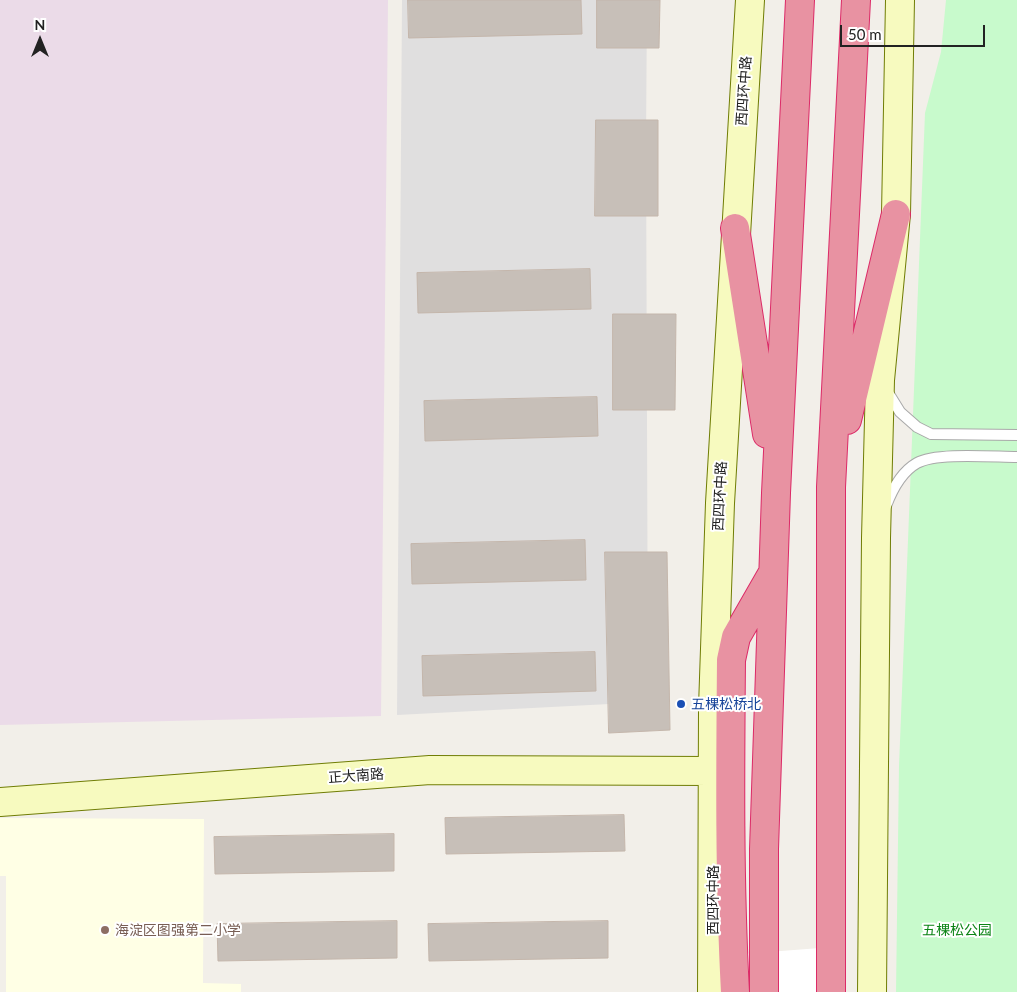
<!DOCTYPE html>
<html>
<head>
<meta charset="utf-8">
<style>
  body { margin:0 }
  #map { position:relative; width:1017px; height:992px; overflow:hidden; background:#f2efe9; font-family:Lato,sans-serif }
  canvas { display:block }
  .north { position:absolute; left:15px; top:15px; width:50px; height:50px; -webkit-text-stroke:4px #fff; paint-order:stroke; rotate:0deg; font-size:14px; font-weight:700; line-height:20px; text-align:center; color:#222 }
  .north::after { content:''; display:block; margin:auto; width:18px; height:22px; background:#222; clip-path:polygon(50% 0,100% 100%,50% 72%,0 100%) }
  .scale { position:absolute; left:840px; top:25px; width:145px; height:22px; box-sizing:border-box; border:2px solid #222; border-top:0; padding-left:6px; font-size:15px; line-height:18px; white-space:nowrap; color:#222; -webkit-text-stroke:4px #fff; paint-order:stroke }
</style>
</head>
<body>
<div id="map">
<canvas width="1017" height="992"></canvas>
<div class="north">N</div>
<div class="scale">50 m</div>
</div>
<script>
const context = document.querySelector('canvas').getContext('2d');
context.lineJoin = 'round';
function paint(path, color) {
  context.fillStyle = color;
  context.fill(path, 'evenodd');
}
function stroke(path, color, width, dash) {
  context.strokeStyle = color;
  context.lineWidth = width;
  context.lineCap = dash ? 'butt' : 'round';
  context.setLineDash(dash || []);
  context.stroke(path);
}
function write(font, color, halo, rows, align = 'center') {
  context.font = font + ' Lato,"Noto Sans SC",sans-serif';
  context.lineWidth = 4;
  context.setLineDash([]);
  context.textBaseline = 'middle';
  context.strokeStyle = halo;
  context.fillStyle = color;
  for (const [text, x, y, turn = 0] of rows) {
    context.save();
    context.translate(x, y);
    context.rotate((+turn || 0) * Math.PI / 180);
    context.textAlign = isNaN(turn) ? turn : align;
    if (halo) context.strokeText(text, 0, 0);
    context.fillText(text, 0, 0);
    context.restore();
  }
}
const residential = new Path2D(`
  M402 0H647L646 142 648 702 397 715Z`);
const industrial = new Path2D(`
  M0 0H388L381 716 0 725Z`);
const education = new Path2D(`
  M0 818 204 819 203 983 241 984V992H6V876H0Z`);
const park = new Path2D(`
  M946 0H1017V992H896L899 766 925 113 941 52Z`);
const pier = new Path2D(`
  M846 946V992H743L742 954Z`);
const building = new Path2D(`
  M408 0H581L582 34 409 38Z
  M597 0H660L659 48H597Z
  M596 120H658V216H595Z
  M590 269 591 309 418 313 417 273Z
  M613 314H676L675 410H613Z
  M597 397 598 436 425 441 424 401Z
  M585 540 586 580 412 584 411 544Z
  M605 552H667L670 730 609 733Z
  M595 652 596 691 423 696 422 656Z
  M624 815 625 851 446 854 445 818Z
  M394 834V871L215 874 214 837Z
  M397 921V958L218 961 217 924Z
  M608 921V958L429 961 428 924Z`);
const lane = new Path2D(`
  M887 391 900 412 917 427 931 434 1017 435
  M886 506C892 490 901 472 917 463 936 452 994 457 1017 457`);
const secondary = new Path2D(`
  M0 802 430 770 713 771
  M712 992 713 707 720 503 750 0
  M872 992 876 538 880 380 896 214 900 0`);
const highway = new Path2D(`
  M735 228 767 434
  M847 420 896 214
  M735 992C729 881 730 771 731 660L736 637 771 576
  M764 992V849L776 493 800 0
  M831 992V487L856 0`);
const markers = [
  [681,704,5,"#1a4fb4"],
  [105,930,5,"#8d6e63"]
];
const streetNames = [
  ["西四环中路",744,91,-86],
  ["西四环中路",720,496,-87],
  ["正大南路",356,776,-4],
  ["西四环中路",713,900,-90]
];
const transitNames = [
  ["五棵松桥北",691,704]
];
const educationNames = [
  ["海淀区图强第二小学",115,930]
];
const parkNames = [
  ["五棵松公园",957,930]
];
paint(residential, '#e0dfdf');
paint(industrial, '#ebdbe8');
paint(education, '#ffffe5');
paint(park, '#c8facc');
paint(pier, '#fff');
paint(building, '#c7bfb8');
stroke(building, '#c4b6ab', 1);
stroke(lane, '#a9a9a9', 12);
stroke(secondary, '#707d05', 30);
stroke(highway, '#dc2a67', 30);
stroke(lane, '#fff', 10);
stroke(secondary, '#f7fabf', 28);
stroke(highway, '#e892a2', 28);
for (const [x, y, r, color] of markers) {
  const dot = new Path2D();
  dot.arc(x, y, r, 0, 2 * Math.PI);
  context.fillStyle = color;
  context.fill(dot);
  stroke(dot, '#fff', 2);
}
write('14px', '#222', '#fff', streetNames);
write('14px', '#164399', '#fff', transitNames, 'left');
write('14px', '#785e54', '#fff', educationNames, 'left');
write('14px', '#0c8416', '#fff', parkNames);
</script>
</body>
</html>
